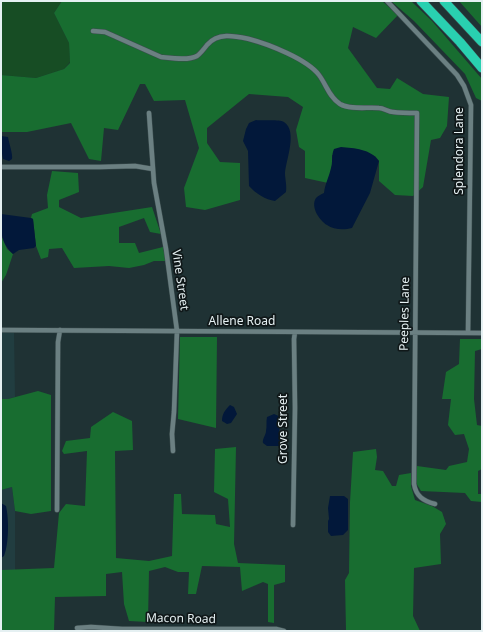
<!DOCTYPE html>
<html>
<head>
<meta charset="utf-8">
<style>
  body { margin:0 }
  #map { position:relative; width:483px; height:632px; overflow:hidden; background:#1f3234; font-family:"Noto Sans",sans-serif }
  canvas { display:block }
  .frame { position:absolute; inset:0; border:2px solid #e5f0f2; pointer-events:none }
</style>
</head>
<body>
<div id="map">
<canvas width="483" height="632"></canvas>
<div class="frame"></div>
</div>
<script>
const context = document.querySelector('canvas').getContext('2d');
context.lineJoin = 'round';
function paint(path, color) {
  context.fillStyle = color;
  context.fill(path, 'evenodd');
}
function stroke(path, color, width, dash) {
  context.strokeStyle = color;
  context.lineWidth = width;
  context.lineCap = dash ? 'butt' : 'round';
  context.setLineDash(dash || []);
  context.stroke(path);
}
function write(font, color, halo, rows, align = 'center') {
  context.font = font + ' "Noto Sans",sans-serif';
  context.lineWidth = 3.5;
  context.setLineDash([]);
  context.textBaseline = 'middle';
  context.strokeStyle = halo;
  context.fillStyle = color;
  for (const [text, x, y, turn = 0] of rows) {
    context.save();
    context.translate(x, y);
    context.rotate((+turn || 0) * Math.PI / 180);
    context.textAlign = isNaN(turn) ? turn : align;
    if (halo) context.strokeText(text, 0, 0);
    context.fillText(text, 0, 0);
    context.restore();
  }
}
const built = new Path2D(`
  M1 332H14L15 397 8 399H1Z
  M12 487 15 511V570H1V490Z`);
const green = new Path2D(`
  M1 1H62L54 13 69 43 70 62 64 69 36 78 1 75Z`);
const forest = new Path2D(`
  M62 1H382L398 15 376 38 353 27 348 48 377 88 390 89 397 78 423 94 449 97 447 126 440 138 431 140 423 187 413 196 395 195 379 181V161L375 156 332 155V165L328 183 305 178V151L299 147 296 130 303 107 288 97 249 94 207 128V143L220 162 240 163V200L205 210 186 207 184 188 199 148 185 100 154 101 145 84H140L118 130 104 128 101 161 89 159 71 123 27 132H1V75L36 78 64 69 70 63 69 43 54 13Z
  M391 1H411L432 21 482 79V101L476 98 465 74 414 21Z
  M459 1H482V27Z
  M52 171 78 173 79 192 59 200V207L81 218 152 207 161 234 150 232 144 218 119 227V243H135L139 253 163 247 166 261H154L144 265 129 268 109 266 74 268 62 248 49 249 48 257 41 259 36 246 33 219 31 218 32 214 48 208 47 195Z
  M1 235 7 249 13 254 6 275 1 283Z
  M180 337H217L216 428 178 419Z
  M460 339H481L482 349 475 351 474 399 477 425 482 426V469L478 471V494H482V502L471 501 465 493 421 491 416 483 417 466 446 470 449 466 467 462 469 449 464 434 455 435 448 425 451 399H442L446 372 459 364Z
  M38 391 51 395V511L31 514 15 511 12 487 1 490V399H8Z
  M113 412 132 421 133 450 115 451 116 558 149 561 172 556 174 494H181L182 514 215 515 216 524 230 527 228 499 214 492 215 449 236 447 234 544 238 563 285 565V582L274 585V623L268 622V584L263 582 242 591 240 567 202 566 196 594H188L189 572H178L165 567 149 571 148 622 129 621 124 604 122 572 106 574V596L55 597 54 631H1V570L54 568 59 513 66 504 85 506 87 451 64 454 62 451 66 441 90 438 91 427Z
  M376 449 377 457 375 470 383 471 392 486H396L399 475 411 473V486L415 500 432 506 442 512 446 524 440 534 441 564 414 568 413 616 420 631H346L345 580 349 573 350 502 353 452Z`);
const water = new Path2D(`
  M256 120C263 121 279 119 284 122 298 131 286 160 285 173 285 179 287 185 286 192L275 201C266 200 255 193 249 186L248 151 243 141 246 129 249 123Z
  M1 136 8 137C9 143 13 155 12 159L9 161 3 159 1 148Z
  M341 147C354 148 371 149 379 161L370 193 352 228C344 230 334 230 327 225 320 221 310 207 316 198 318 196 321 194 324 193 325 184 329 177 331 168 333 162 331 156 334 149Z
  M1 214 31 218 33 219 36 246 34 248 19 250 13 254C0 242 1 230 1 214Z
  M230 405 234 407 237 414 231 423 227 424 222 421C222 414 225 410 230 405Z
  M274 414 281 417V423L279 432 282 444 279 446H267L263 443C262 439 266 435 266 431 267 426 266 422 267 417Z
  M330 496H344L348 499V530L343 535 331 536 328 532V521L329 519 328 508Z
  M1 503 6 506C9 519 9 544 4 556L1 558Z`);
const street = new Path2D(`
  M387 1 457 75 464 86 471 105 468 333
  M93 31 105 32 161 57C171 58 188 61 197 56 201 53 204 49 207 45 218 32 235 36 249 39 268 44 307 59 319 75 326 84 329 97 340 104 350 110 367 107 379 108 384 108 388 112 393 112 401 113 409 113 417 113L414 484C416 496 423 501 435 504
  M149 113 154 183 166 249 177 331 174 412 172 434 173 451
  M1 167H100L135 166 153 169
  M1 330 482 333
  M57 510 58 342 60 330
  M293 525 295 408 294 339 295 332
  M77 628 91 627 122 629H276L284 631`);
const highway = new Path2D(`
  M421 1 460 42 482 68
  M444 1 482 42`);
const streetNames = [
  ["Splendora Lane",460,151,-90],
  ["Vine Street",180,280,82],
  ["Peeples Lane",405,314,-89],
  ["Allene Road",242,322],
  ["Grove Street",284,429,-90],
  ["Macon Road",181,619,1]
];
paint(built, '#213d40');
paint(green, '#174d24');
paint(forest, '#186d30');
paint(water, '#02183a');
stroke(street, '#3c4d4f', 5.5);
stroke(highway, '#3c4d4f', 10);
stroke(street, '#6b8082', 4.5);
stroke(highway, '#29d0b0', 9);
write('12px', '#e5f0f2', '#101819', streetNames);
</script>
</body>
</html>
